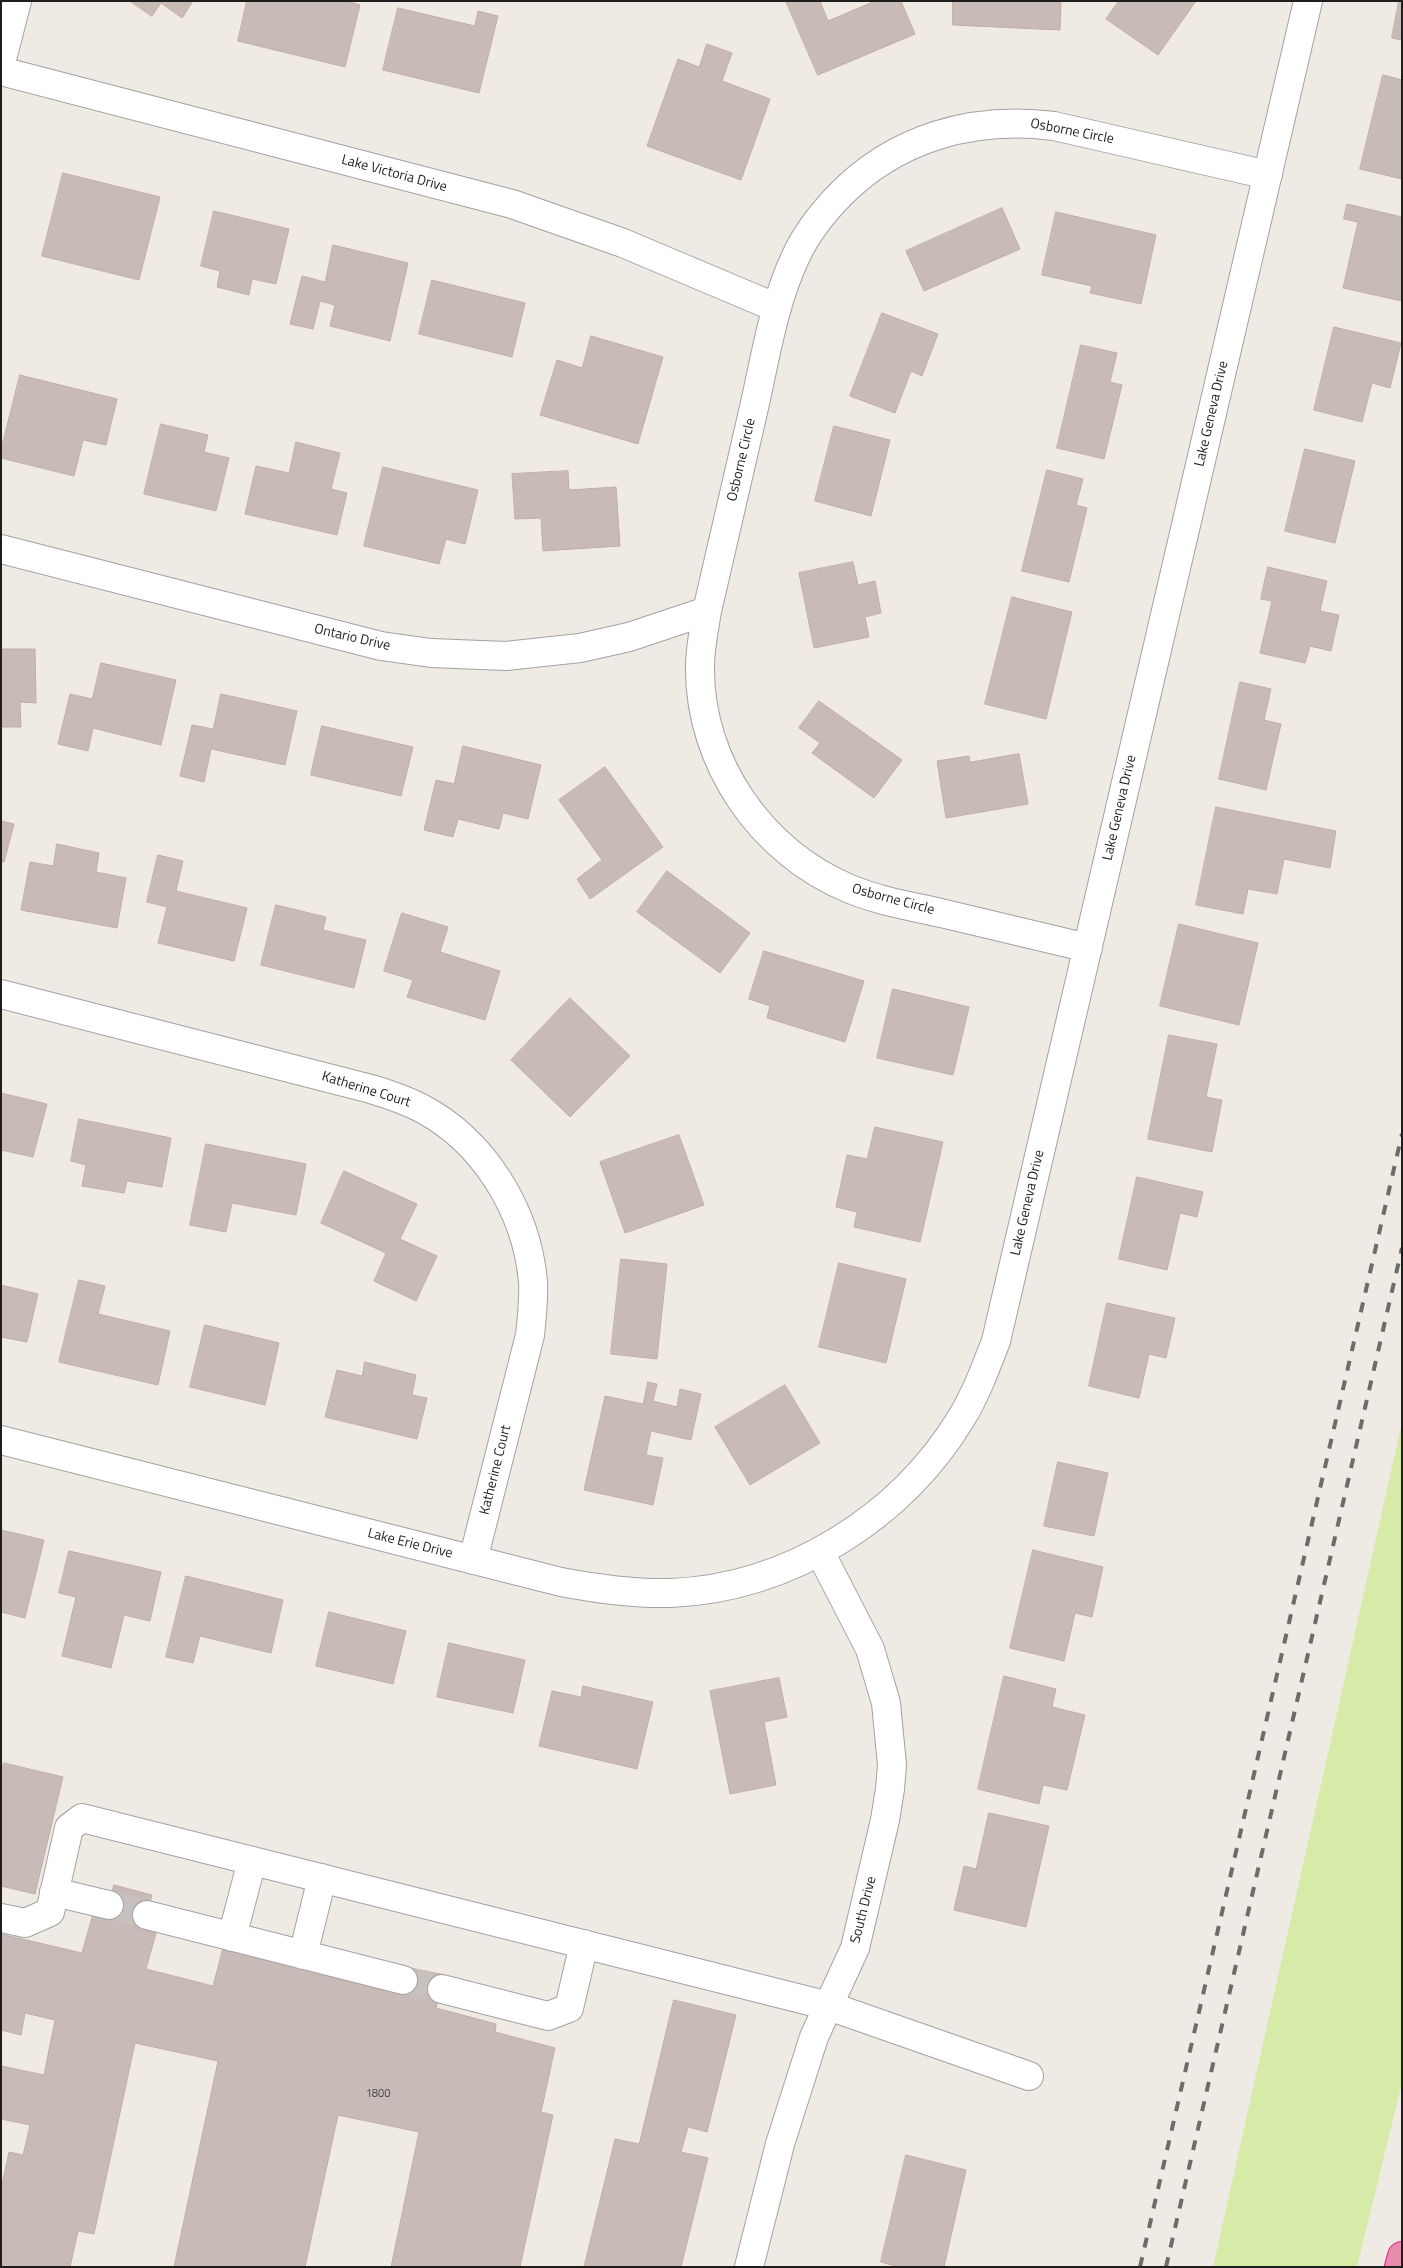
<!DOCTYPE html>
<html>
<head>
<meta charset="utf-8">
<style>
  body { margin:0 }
  #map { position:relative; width:1403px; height:2268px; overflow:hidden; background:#f0eae4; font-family:"Titillium Web",sans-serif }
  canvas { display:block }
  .frame { position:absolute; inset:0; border:2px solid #1e1e1e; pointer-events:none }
</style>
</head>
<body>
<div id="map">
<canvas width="1403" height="2268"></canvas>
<div class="frame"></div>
</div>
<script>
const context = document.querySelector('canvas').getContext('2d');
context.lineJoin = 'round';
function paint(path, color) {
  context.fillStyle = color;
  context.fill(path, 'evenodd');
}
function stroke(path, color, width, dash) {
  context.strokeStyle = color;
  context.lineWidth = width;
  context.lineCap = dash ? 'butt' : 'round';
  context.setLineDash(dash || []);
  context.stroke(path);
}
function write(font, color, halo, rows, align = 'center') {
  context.font = font + ' "Titillium Web",sans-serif';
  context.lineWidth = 4.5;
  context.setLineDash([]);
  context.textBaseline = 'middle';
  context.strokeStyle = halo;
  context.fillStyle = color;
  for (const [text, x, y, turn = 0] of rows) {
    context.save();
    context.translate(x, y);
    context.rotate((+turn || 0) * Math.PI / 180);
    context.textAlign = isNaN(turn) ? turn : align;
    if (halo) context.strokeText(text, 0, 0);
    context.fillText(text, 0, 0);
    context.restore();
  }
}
const grass = new Path2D(`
  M1402 1422V2083L1357 2267H1213Z`);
const building = new Path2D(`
  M130 1H193L182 18 161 3 152 16Z
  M247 1H346L360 5 345 67 238 41Z
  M786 1H820L828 21 875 1H901L915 34 818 75Z
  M953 1H1061L1060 30 953 25Z
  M1119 1H1196L1158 55 1106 19Z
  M1399 1H1402V40L1392 38Z
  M398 8 475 26 478 11 498 16 479 93 383 70Z
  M707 44 732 53 722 81 770 99 741 180 647 146 678 59 699 67Z
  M1383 75 1402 80V179L1360 169Z
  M63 173 160 197 139 280 42 256Z
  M1347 204 1402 217V301L1343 288 1358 222 1344 219Z
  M1002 208 1020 249 924 291 906 251Z
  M214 211 289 229 276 284 252 279 249 295 217 287 220 271 201 266Z
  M1056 212 1156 235 1141 304 1090 293 1092 286 1042 275Z
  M333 245 408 263 390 341 330 326 335 305 320 301 313 329 290 324 302 276 325 282Z
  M432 280 525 303 512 357 419 334Z
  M882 313 938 334 922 376 911 371 895 413 850 396Z
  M1334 327 1401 343 1390 388 1372 383 1362 422 1314 410Z
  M591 336 663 357 638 444 540 415 557 360 582 368Z
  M1081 345 1117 353 1110 382 1122 385 1104 459 1057 448Z
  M20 375 117 399 106 445 83 440 74 476 1 458V450Z
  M161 424 208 435 204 452 229 458 216 511 144 494Z
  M834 426 890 440 871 516 815 501Z
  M296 442 340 453 331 489 347 493 337 535 245 514 256 466 289 473Z
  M1305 449 1355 461 1335 543 1285 531Z
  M383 467 478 490 465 544 446 539 439 564 364 546Z
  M1047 470 1083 479 1076 505 1087 508 1069 582 1022 571Z
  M568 471 569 490 616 487 620 546 543 551 541 518 515 519 512 474Z
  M853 562 858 585 875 581 881 613 865 617 869 637 814 648 799 573Z
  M1268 567 1327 581 1320 611 1339 615 1331 651 1310 646 1305 663 1260 653 1272 601 1261 599Z
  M1012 597 1072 612 1046 719 985 704Z
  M1 649H35L36 703 20 702 21 727H1Z
  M101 663 176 680 161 745 93 728 88 751 58 744 70 694 92 699Z
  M1240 682 1271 689 1264 720 1281 724 1266 790 1219 779Z
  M221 694 297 711 285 765 211 749 204 782 180 776 192 725 213 729Z
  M819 701 902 760 874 798 812 753 820 743 799 728Z
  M322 726 413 747 401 796 311 775Z
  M463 746 541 765 528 819 503 813 499 829 458 819 453 837 424 830 436 780 454 784Z
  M1019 754 1028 804 946 818 937 761 969 756 970 762Z
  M605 767 663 847 590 899 577 879 602 860 559 800Z
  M1216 807 1336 831 1330 868 1284 859 1277 894 1248 889 1243 914 1196 905Z
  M1 821 14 824 4 862H1Z
  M57 844 99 853 96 872 126 878 117 928 21 910 30 862 53 866Z
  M158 855 183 861 176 891 247 908 234 961 158 943 167 907 147 902Z
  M667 871 750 933 720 973 637 912Z
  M276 905 326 917 323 930 366 940 354 988 261 965Z
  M402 913 448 927 440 952 500 971 485 1020 407 997 413 980 384 971Z
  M1179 924 1258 943 1239 1025 1160 1006Z
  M764 951 864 981 845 1042 767 1018 770 1006 749 999Z
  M893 989 969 1007 953 1075 877 1058Z
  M570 998 630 1056 570 1117 511 1060Z
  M1169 1035 1217 1044 1206 1097 1222 1100 1212 1152 1148 1139Z
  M1 1093 47 1104 33 1157 1 1150Z
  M79 1119 171 1138 162 1187 127 1181 124 1193 82 1186 86 1165 71 1161Z
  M875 1127 943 1142 920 1242 854 1227 857 1212 836 1207 847 1155 867 1159Z
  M679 1135 704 1205 625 1233 600 1162Z
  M206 1144 306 1164 296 1215 232 1203 226 1232 190 1225Z
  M344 1171 417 1204 400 1239 437 1256 416 1301 374 1281 386 1253 321 1223Z
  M1137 1177 1203 1192 1197 1217 1180 1213 1167 1270 1119 1259Z
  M621 1259 667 1264 657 1359 611 1354Z
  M839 1263 906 1279 886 1363 819 1347Z
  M79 1280 105 1286 98 1314 170 1331 158 1385 59 1362Z
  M1 1285 38 1294 27 1342 1 1337Z
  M1107 1303 1175 1318 1166 1358 1149 1354 1139 1398 1089 1386Z
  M205 1325 279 1343 265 1405 190 1387Z
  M365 1362 416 1375 412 1395 427 1398 417 1439 325 1417 337 1370 362 1376Z
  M648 1382 657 1384 653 1401 677 1407 680 1389 701 1394 691 1440 651 1431 646 1455 663 1458 653 1505 584 1490 605 1396 643 1404Z
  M785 1385 820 1443 750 1485 715 1427Z
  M1058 1462 1108 1473 1094 1536 1044 1526Z
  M1 1530 44 1540 25 1618 1 1612Z
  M1033 1550 1103 1567 1092 1617 1075 1613 1064 1661 1010 1648Z
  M69 1551 161 1572 150 1621 124 1615 111 1668 62 1656 76 1597 59 1593Z
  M186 1576 283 1600 271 1653 200 1636 193 1663 166 1657Z
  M329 1612 406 1631 393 1684 316 1666Z
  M449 1643 525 1660 513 1713 437 1697Z
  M1004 1676 1056 1689 1052 1707 1085 1715 1067 1790 1043 1785 1039 1804 978 1789Z
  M779 1678 787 1717 764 1722 776 1785 730 1794 710 1691Z
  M583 1686 653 1702 637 1769 539 1746 552 1691 581 1697Z
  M4 1763 63 1777 35 1894 1 1886V1773Z
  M989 1813 1049 1826 1026 1927 954 1910 964 1866 976 1869Z
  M114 1885 152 1895 147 1915 158 1926 146 1969 213 1986 223 1948 406 1967 445 1975 436 2008 496 2024 495 2032 555 2048 541 2112 553 2115 520 2267H391L419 2132 338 2115 305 2267H174L218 2061 135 2043 94 2234 78 2231 70 2267H1V2189L9 2152 23 2155 30 2125 1 2119V2066L44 2075 55 2020 25 2013 21 2035 1 2030V1934L82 1953 94 1910 107 1913Z
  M674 2000 736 2015 707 2132 688 2127 681 2152 708 2158 681 2267H584L615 2139 639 2144Z
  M906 2155 966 2170 944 2267H899L881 2262Z`);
const minorTunnel = new Path2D(`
  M109 1905 147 1915
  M403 1980 442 1989`);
const minor = new Path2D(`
  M1 63 17 1
  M1 71 512 204 623 243 777 308
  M1 549 381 646 431 653 506 656 552 651 580 648 629 637 707 611
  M1088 948C1039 936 990 925 941 913 910 906 879 901 850 889 762 853 699 763 700 667 700 648 704 630 707 611 722 545 738 478 753 412 765 360 773 304 796 256 806 234 821 215 837 198 895 137 973 116 1054 126L1268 175
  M1 994 371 1089C388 1094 405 1100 421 1108 484 1141 527 1211 533 1282 534 1299 532 1317 530 1335L473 1560
  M1 1440 561 1582C598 1589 633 1594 671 1593 789 1588 901 1518 962 1417 976 1394 986 1367 996 1341L1308 1
  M54 1892 109 1905
  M147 1915 403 1980
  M1 1918 25 1923 50 1912 69 1828 82 1818 829 2006 1029 2076
  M232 1937 252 1861
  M303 1955 322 1878
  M442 1989 548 2016 569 2008 584 1944
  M749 2267 780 2144 814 2037 855 1948 885 1820 890 1789 892 1765 886 1703 870 1649 820 1552`);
const highway = new Path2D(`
  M1399 2267 1402 2256`);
const rail = new Path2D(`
  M1140 2267 1402 1134
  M1166 2267 1402 1248`);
const numberNames = [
  ["1800",378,2094]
];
const streetNames = [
  ["Osborne Circle",1072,132,11],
  ["Lake Victoria Drive",394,174,15],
  ["Lake Geneva Drive",1212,414,-77],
  ["Osborne Circle",742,460,-77],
  ["Ontario Drive",352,638,13],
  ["Lake Geneva Drive",1120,808,-77],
  ["Osborne Circle",893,900,15],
  ["Katherine Court",366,1090,17],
  ["Lake Geneva Drive",1028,1203,-77],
  ["Katherine Court",496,1470,-76],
  ["Lake Erie Drive",410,1544,14],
  ["South Drive",864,1910,-76]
];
paint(grass, '#d7eba9');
paint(building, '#c8bbb7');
stroke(building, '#c2ada6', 1);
stroke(minorTunnel, '#c6c1bc', 28, [28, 14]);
stroke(minor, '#a2a2a2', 30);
stroke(highway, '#e01f88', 30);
stroke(minor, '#fff', 28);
stroke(highway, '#e98aaf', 28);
stroke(rail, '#6c6c6c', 4, [10, 10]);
write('11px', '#484544', null, numberNames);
write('14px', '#1e1e1e', '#fff', streetNames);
</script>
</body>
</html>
